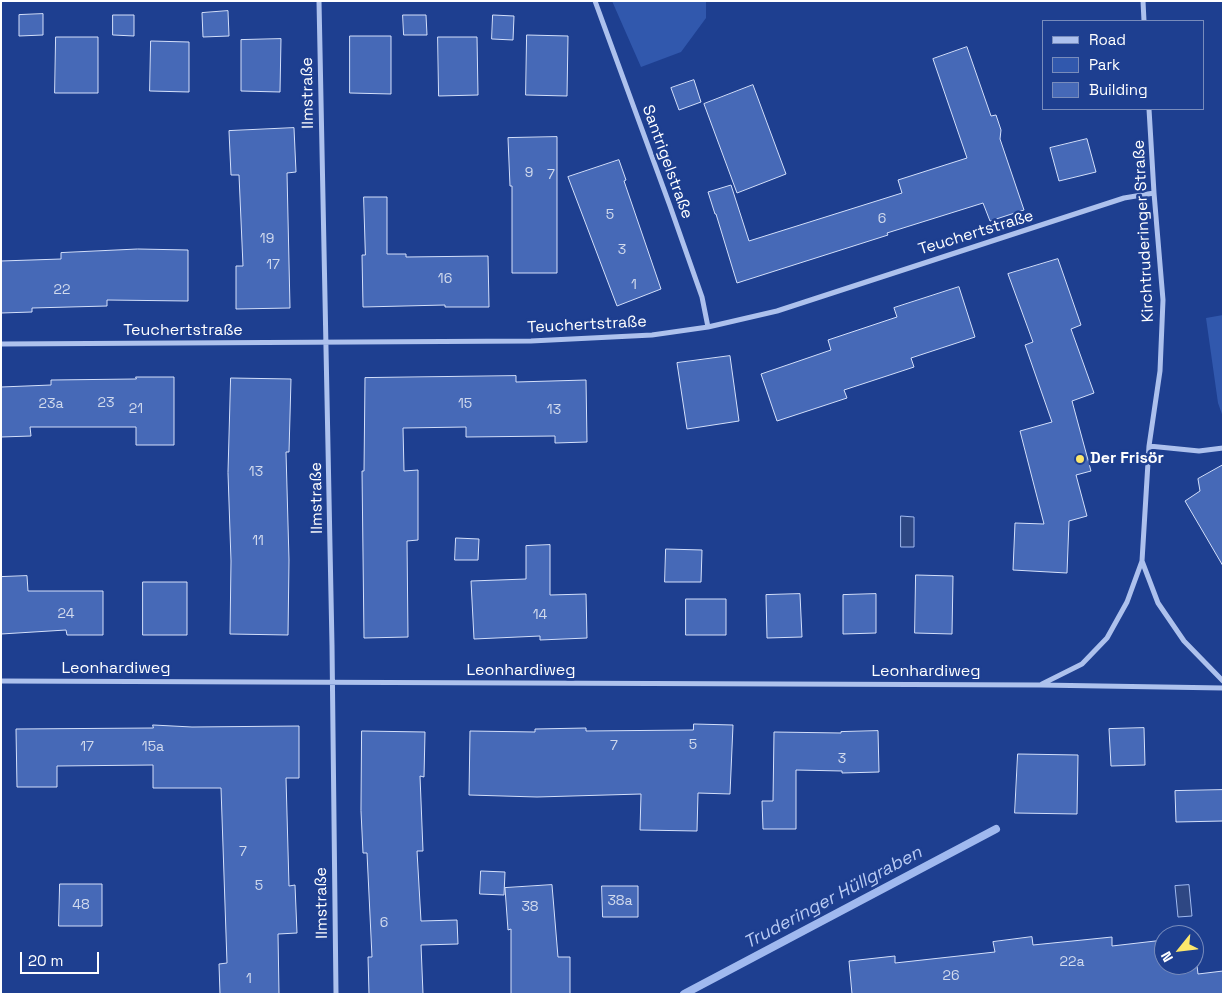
<!DOCTYPE html>
<html>
<head>
<meta charset="utf-8">
<style>
  body { margin:0 }
  #map { position:relative; width:1224px; height:995px; overflow:hidden; background:#1e3f90; font-family:"Space Grotesk",sans-serif }
  canvas { display:block }
  .frame { position:absolute; inset:0; border:2px solid #fff; pointer-events:none }
  .legend { position:absolute; left:1042px; top:20px; width:162px; height:90px; box-sizing:border-box; background:#1e3f90; border:1px solid #788cbc; margin:0; padding:6px 9px; list-style:none; font-size:15px; color:#fff }
  .legend li { display:flex; align-items:center; gap:10px; height:25px }
  .legend b { width:25px; border:1px solid #788cbc }
  .north { position:absolute; left:1154px; top:925px; width:50px; height:50px; box-sizing:border-box; background:#1e3f90; border:1px solid #788cbc; border-radius:50%; rotate:241deg; font-size:14px; font-weight:700; line-height:20px; text-align:center; color:#fff }
  .north::after { content:''; display:block; margin:auto; width:18px; height:22px; background:#fce76c; clip-path:polygon(50% 0,100% 100%,50% 72%,0 100%) }
  .scale { position:absolute; left:20px; top:952px; width:79px; height:22px; box-sizing:border-box; border:2px solid #fff; border-top:0; padding-left:6px; font-size:15px; line-height:18px; white-space:nowrap; color:#fff; -webkit-text-stroke:4px #1e3f90; paint-order:stroke }
</style>
</head>
<body>
<div id="map">
<canvas width="1224" height="995"></canvas>
<div class="frame"></div>
<ul class="legend">
<li><b style="height:6px;background:#adc1ed"></b>Road</li>
<li><b style="height:14px;background:#3158ad"></b>Park</li>
<li><b style="height:14px;background:#4669b7"></b>Building</li>
</ul>
<div class="north">N</div>
<div class="scale">20 m</div>
</div>
<script>
const context = document.querySelector('canvas').getContext('2d');
context.lineJoin = 'round';
function paint(path, color) {
  context.fillStyle = color;
  context.fill(path, 'evenodd');
}
function stroke(path, color, width, dash) {
  context.strokeStyle = color;
  context.lineWidth = width;
  context.lineCap = dash ? 'butt' : 'round';
  context.setLineDash(dash || []);
  context.stroke(path);
}
function write(font, color, halo, rows, align = 'center') {
  context.font = font + ' "Space Grotesk",sans-serif';
  context.lineWidth = 5;
  context.setLineDash([]);
  context.textBaseline = 'middle';
  context.strokeStyle = halo;
  context.fillStyle = color;
  for (const [text, x, y, turn = 0] of rows) {
    context.save();
    context.translate(x, y);
    context.rotate((+turn || 0) * Math.PI / 180);
    context.textAlign = isNaN(turn) ? turn : align;
    if (halo) context.strokeText(text, 0, 0);
    context.fillText(text, 0, 0);
    context.restore();
  }
}
const green = new Path2D(`
  M612 1H706V18L681 52 641 67Z
  M1223 315V417L1218 403 1206 318Z`);
const water = new Path2D(`
  M901 516 914 517V547H901Z
  M1189 885 1192 916 1178 917 1175 886Z`);
const stream = new Path2D(`
  M684 994 996 829`);
const building = new Path2D(`
  M228 11 229 36 203 37 202 13Z
  M43 14V35L19 36V15Z
  M113 15H134V36L113 35Z
  M403 15H426L427 35H404Z
  M493 15 514 16 513 40 492 39Z
  M527 35 568 36 567 96 526 95Z
  M350 36H391V94L350 93Z
  M56 37H98V93H55Z
  M438 37H477L478 95 439 96Z
  M281 39 280 92 241 91V40Z
  M151 41 189 42V92L150 91Z
  M967 47 991 116 996 115 1001 130 1000 139 1024 210 990 221 983 203 887 233 888 235 737 283 716 214H715L708 192 731 185 749 241 902 193 898 180 967 158 933 59Z
  M694 80 701 102 679 110 671 88Z
  M753 85 786 174 737 193 704 104Z
  M294 128 296 172 287 173 290 308 236 309V266H243L239 175H231L229 131Z
  M557 137V273H512V186H510L508 138Z
  M1087 139 1096 172 1059 181 1050 148Z
  M619 160 626 180 624 181 661 289 617 306 568 177Z
  M364 197H387V254H406V257L488 256 489 307H445V305L363 307 362 255H365Z
  M138 249 188 250V301L107 300V306L32 308V312L1 313V261L61 259V253Z
  M1058 259 1081 325 1071 329 1094 393 1072 401 1091 471 1076 475 1087 516 1069 521 1067 573 1013 570 1015 523 1044 524 1020 431 1052 422 1025 345 1033 342 1008 274Z
  M959 287 975 337 911 358 914 367 844 390 847 398 777 421 761 374 831 350 828 340 897 317 894 308Z
  M730 356 739 421 687 429 677 363Z
  M516 376V382L586 380 587 442 555 443V436L466 437V427L403 428 404 471 418 470V540L407 541 408 637 364 638 362 471H364L365 378Z
  M136 377H174V445H136V427H30L31 436 1 437V387L51 385V380L136 379Z
  M231 378 291 379 289 452H286L289 560 288 635 230 634 231 561 228 473Z
  M1223 465V566L1185 501 1200 491 1198 479Z
  M456 538 479 539 478 560H455Z
  M550 545V595L586 594 587 638 540 640V636L474 639 471 581 526 579V546Z
  M666 549 702 550 701 582H665Z
  M916 575 953 576 952 634 915 633Z
  M27 576 28 591H103V635H67L66 630 1 634V577Z
  M143 582H187V635H143Z
  M800 594 802 637 767 638 766 595Z
  M876 594V633L843 634V595Z
  M686 599H726V635H686Z
  M694 724 733 725 730 794 698 793 697 831 640 830 641 794 537 797 469 795 470 731 535 732V729L586 728V731L693 730Z
  M153 725 192 727 299 726V778H286L289 886 295 885 297 933 278 934 279 994H220L219 964 227 963 221 788H153V765L57 766V787H17L16 729 153 728Z
  M1144 728 1145 765 1111 766 1109 729Z
  M362 731 425 732 424 777 420 776 423 851H417L421 921 457 920 458 944 421 945 423 994H369L368 957H372L367 853H363L361 811Z
  M878 731 879 772 842 773V771L796 770V829H763L762 801H773L774 732 841 733V732Z
  M1018 754 1078 755 1077 814 1015 813Z
  M1223 790V821L1176 822 1175 791Z
  M481 871 505 872 504 895 480 894Z
  M60 884H102V926H59Z
  M552 885 558 957H570V994H511V929L508 930 505 888Z
  M602 886H638V917H603Z
  M1032 937 1033 945 1112 937V946L1164 940V965H1194V941L1198 974 1223 971V994H852L849 961 895 956V963L995 952 993 942Z`);
const minor = new Path2D(`
  M319 1 332 645 336 994
  M595 1 670 206 702 297 708 327
  M1143 1 1144 21
  M1 344 531 341 652 335 708 327 777 311 1124 198 1154 193
  M1149 446 1199 451 1223 448
  M1142 561 1158 603 1184 641 1223 681
  M1 681 1040 685 1223 688
  M1042 684 1082 664 1107 638 1127 602 1142 561 1149 446 1160 371 1163 300 1154 193 1149 109`);
const markers = [
  [1080,459,5,"#fce76c"]
];
const numberNames = [
  ["9",529,173],
  ["7",551,175],
  ["5",610,215],
  ["6",882,219],
  ["19",267,239],
  ["3",622,250],
  ["17",273,265],
  ["16",445,279],
  ["1",634,285],
  ["22",62,290],
  ["23",106,403],
  ["23a",51,404],
  ["15",465,404],
  ["21",136,409],
  ["13",554,410],
  ["13",256,472],
  ["11",258,541],
  ["24",66,614],
  ["14",540,615],
  ["5",693,745],
  ["7",614,746],
  ["17",87,747],
  ["15a",153,747],
  ["3",842,759],
  ["7",243,852],
  ["5",259,886],
  ["38a",620,901],
  ["48",81,905],
  ["38",530,907],
  ["6",384,923],
  ["22a",1072,962],
  ["26",951,976],
  ["1",249,979]
];
const streetNames = [
  ["Ilmstraße",308,93,-91],
  ["Santrigelstraße",667,162,70],
  ["Kirchtruderinger Straße",1144,231,-93],
  ["Teuchertstraße",976,233,-17],
  ["Teuchertstraße",587,325,-3],
  ["Teuchertstraße",183,331],
  ["Ilmstraße",317,498,-91],
  ["Leonhardiweg",116,669],
  ["Leonhardiweg",521,671],
  ["Leonhardiweg",926,672],
  ["Ilmstraße",322,903,-91]
];
const poiNames = [
  ["Der Frisör",1090,459]
];
const waterNames = [
  ["Truderinger Hüllgraben",833,898,-28]
];
paint(green, '#3158ad');
paint(water, '#2e4783');
stroke(water, '#a0b9ef', 1);
stroke(stream, '#a0b9ef', 8);
paint(building, '#4669b7');
stroke(building, '#d3dffa', 1);
stroke(minor, '#adc1ed', 5);
for (const [x, y, r, color] of markers) {
  const dot = new Path2D();
  dot.arc(x, y, r, 0, 2 * Math.PI);
  context.fillStyle = color;
  context.fill(dot);
  stroke(dot, '#1e3f90', 2);
}
write('14px', '#d1daed', null, numberNames);
write('16px', '#fff', '#1e3f90', streetNames);
write('bold 16px', '#fff', '#1e3f90', poiNames, 'left');
write('italic 18px', '#b9cbf4', '#1e3f90', waterNames);
</script>
</body>
</html>
